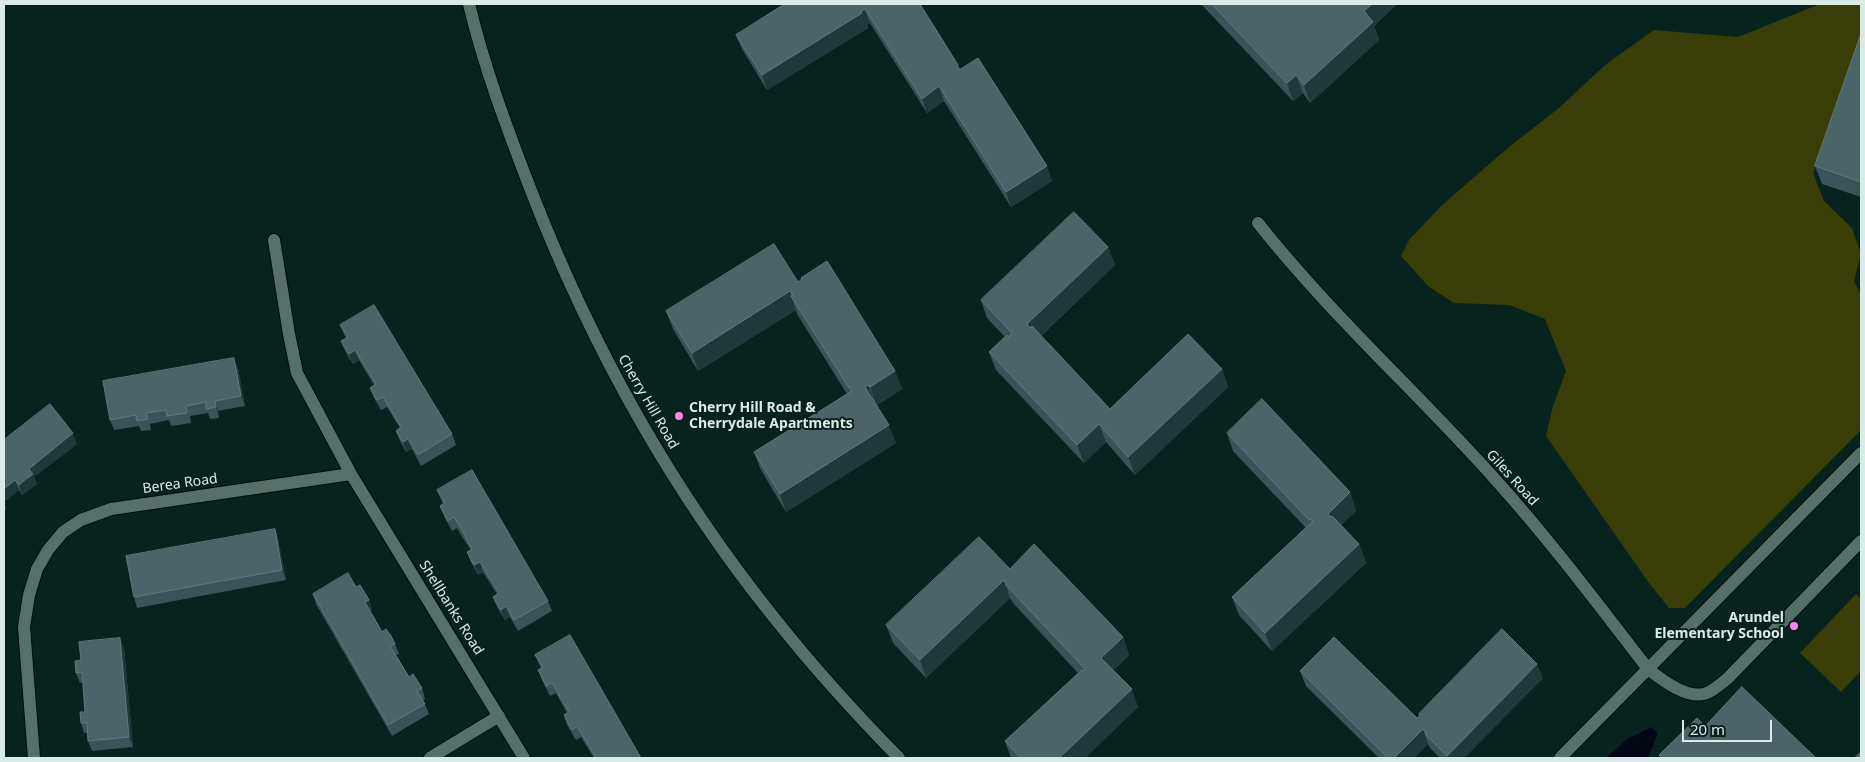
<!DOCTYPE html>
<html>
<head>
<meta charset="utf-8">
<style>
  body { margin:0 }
  #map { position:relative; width:1865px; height:762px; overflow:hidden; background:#07231e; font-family:"Noto Sans",sans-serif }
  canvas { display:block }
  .frame { position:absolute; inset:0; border:5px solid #daeae6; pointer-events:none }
  .scale { position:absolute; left:1682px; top:720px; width:90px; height:22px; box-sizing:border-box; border:2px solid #daeae6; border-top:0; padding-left:6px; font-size:15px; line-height:18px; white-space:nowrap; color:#daeae6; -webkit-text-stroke:4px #07231e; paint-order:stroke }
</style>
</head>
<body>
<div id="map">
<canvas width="1865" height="762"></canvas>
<div class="frame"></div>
<div class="scale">20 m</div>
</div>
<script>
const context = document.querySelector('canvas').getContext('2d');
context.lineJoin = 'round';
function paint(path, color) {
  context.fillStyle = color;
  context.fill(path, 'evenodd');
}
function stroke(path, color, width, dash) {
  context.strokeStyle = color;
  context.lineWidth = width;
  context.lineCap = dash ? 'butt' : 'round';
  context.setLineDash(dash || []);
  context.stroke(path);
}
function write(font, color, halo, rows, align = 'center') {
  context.font = font + ' "Noto Sans",sans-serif';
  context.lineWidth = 4;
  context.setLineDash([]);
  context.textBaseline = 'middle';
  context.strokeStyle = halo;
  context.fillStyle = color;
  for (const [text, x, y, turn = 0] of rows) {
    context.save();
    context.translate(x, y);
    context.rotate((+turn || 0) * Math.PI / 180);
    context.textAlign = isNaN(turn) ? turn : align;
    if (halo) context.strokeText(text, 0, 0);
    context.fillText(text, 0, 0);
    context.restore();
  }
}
const green = new Path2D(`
  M1820 4H1861V53L1832 132 1813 173 1824 201 1852 228 1861 254 1854 281 1861 295V430L1685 608H1669L1649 583 1546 436 1552 409 1566 371 1545 319 1509 305 1454 303 1428 286 1401 256 1409 240 1441 206 1510 146 1559 108 1605 65 1654 30 1738 37Z
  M1856 594 1861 599V671L1841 692 1800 653Z`);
const water = new Path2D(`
  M1651 727 1658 733 1648 758H1606L1627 739Z`);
const minor = new Path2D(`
  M469 4C484 67 507 128 530 188 590 343 671 490 776 620 814 668 856 714 899 758
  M1258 223C1330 314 1417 392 1494 478 1549 539 1598 604 1648 669 1662 680 1690 702 1709 692 1715 689 1722 683 1728 678L1861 541
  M274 240 289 334 297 373 351 474 524 758
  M34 758 24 627 29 595 37 569 48 550 63 532 81 520 111 509 351 474
  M430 758 499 716
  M1560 758 1861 453`);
const wall = new Path2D(`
  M785 4H920L958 65 960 69 1052 181 1011 207 944 101 927 113 870 23 867 25 868 28 767 90 742 49 736 35Z
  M1201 4H1397L1374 26 1379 40 1310 103 1303 93 1293 101Z
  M1861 34V197L1822 184 1815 166Z
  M1108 247 1115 265 1041 336 1110 409 1222 369 1228 387 1135 475 1106 442 1084 463 996 370 989 352 1005 337 987 318 981 300Z
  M801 278 895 371 902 389 877 405 896 443 786 512 761 470 754 452 847 394 797 314 796 310 698 371 673 329 666 311 798 282 802 280Z
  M340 325 452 434 456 445 421 466 412 449 406 452 400 441 396 431 400 428 387 407 381 410 374 398 370 388 374 385 359 360 353 364 345 351 341 341 346 339Z
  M238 368 245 406 218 411 219 418 210 419 208 413 190 416 191 423 171 426 169 420 150 424 151 430 141 431 139 426 114 430 110 420Z
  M1227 433 1350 492 1356 511 1341 525 1359 544 1366 563 1272 651 1239 615 1232 597 1306 528 1233 451Z
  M4 440 77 444 34 477 37 484 30 489 22 495 19 490 4 502 6 508 4 510Z
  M437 490 548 601 552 611 518 631 510 617 505 620 497 607 493 597 497 594 483 572 478 575 471 562 467 552 471 550 466 543 457 528 452 531 444 516 440 506 443 504Z
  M275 529 278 539 286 580 137 608 134 597Z
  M1010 569 1123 637 1129 655 1113 671 1138 707 1085 758H1011L1005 741 1078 673 1013 603 1010 598 926 678 893 643 886 625Z
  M356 587 369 600 372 610 370 611 382 632 395 644 399 654 396 655 409 677 422 688 425 699 423 700 429 714 392 736 316 604 313 594Z
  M124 648 133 747 92 751 88 741V733H84L81 723 85 712 83 682 80 683 76 673 81 660Z
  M535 655 641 758H594L581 737 576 740 567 725 564 715 567 713 556 693 550 696 542 680 538 670 541 668Z
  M1300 671 1417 718 1419 716V714L1543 678 1464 758H1440L1430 748 1428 744 1414 758H1379L1306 686Z`);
const shadedWall = new Path2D(`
  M1372 4H1397L1374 26 1379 40 1310 103 1304 85 1364 11Z
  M865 9 870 23 867 25 868 28 767 90 762 75Z
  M1296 75 1303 93 1293 101 1287 83Z
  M939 86 944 101 927 113 922 99Z
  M1047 166 1052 181 1011 207 1006 192Z
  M1108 247 1115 265 1034 342 1027 324Z
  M790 291 793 300 791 296 796 310 698 371 692 353Z
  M355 350 359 360 353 364 349 354Z
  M234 358 238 368 245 406 241 396Z
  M1222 369 1228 387 1135 475 1128 457Z
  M895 371 902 389 876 405 870 387Z
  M868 385 875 403 865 387Z
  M215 401 218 411 219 418 216 407Z
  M1099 424 1106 442 1084 463 1077 445Z
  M889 425 896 443 786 512 780 494Z
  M73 433 77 444 34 477 37 484 22 495 19 485 29 469Z
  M408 439 412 449 406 452 403 442Z
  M15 480 19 490 4 502 6 508 4 510V489Z
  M1350 492 1356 511 1334 532 1328 514Z
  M275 529 278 539 286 580 282 570Z
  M1359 544 1366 563 1272 651 1265 633Z
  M480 562 483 572 478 575 474 565Z
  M1004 580 1010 598 926 678 920 660Z
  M369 600 372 610 368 612 365 602Z
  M506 606 510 617 505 620 501 610Z
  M1123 637 1129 655 1108 676 1101 658Z
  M120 638 124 648 133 747 129 737Z
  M1537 664 1543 678 1464 758H1448L1447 756Z
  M1132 689 1138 707 1085 758H1059Z
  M1423 729 1428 744 1414 758H1394Z`);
const building = new Path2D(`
  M785 4H920L958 65 957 66 959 70 978 58 1047 166 1006 192 939 86 922 99 865 9 861 11 862 13 762 75 736 35Z
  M1212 4H1372L1364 11 1373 22 1304 85 1296 75 1287 83Z
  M1861 34V182L1815 166Z
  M1074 212 1108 247 1027 324 1030 328 1032 326 1110 409 1188 334 1222 369 1128 457 1099 424 1077 445 989 352 1007 335 1009 337 1012 333 981 300Z
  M774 244 798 282 802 279 801 278 827 261 895 371 870 387 868 385 865 387 889 425 780 494 754 452 852 391 850 388H849L791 296 793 295 790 291 692 353 666 311Z
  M374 305 452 434 418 455 408 439 403 442 396 431 401 427 383 397 377 400 370 388 376 384 355 350 349 354 341 341 348 337 340 325Z
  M234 358 241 396 215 401 216 407 206 409V402L186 406 187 413 167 416 166 410 146 413 148 419 137 421 136 415 110 420 103 381Z
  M1262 399 1350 492 1328 514 1331 517 1332 516 1359 544 1265 633 1232 597 1313 521 1310 519 1309 520 1227 433Z
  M50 404 73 433 29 469 33 474 26 479 19 485 15 480 4 489V440Z
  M472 470 548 601 514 620 506 606 501 610 493 597 499 593 480 562 474 565 467 552 472 549 463 532 454 517 448 521 440 506 445 503 437 490Z
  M275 529 282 570 134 597 126 556Z
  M979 537 1010 569 1034 544 1123 637 1101 658 1132 689 1059 758H1021L1005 741 1082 670 1083 671 1085 669 1006 585 1004 580 920 660 886 625Z
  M348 573 356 587 360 585 369 600 365 602 382 632 386 629 391 636 395 644 390 646 409 677 413 674 422 688 417 691 425 704 388 725 313 594Z
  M1502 629 1537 664 1447 756 1425 734 1426 733 1423 729 1394 758H1388L1300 671 1334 637 1417 718 1420 715 1419 714Z
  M570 635 641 758H595H596L577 726 572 730 564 715 569 712 552 683 546 686 543 679 538 670 543 667 535 655Z
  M120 638 129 737 88 741 87 723H81L80 712H85L82 672 76 673 75 661 81 660 79 642Z
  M1742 687 1816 758H1662L1659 755 1697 718 1705 726Z
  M1861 752V758H1855Z`);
const markers = [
  [679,416,5,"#fc86e3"],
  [1794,626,5,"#fc86e3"]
];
const streetNames = [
  ["Cherry Hill Road",648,402,60],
  ["Giles Road",1512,478,48],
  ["Berea Road",180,484,-8],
  ["Shellbanks Road",451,608,58]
];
const poiNames = [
  ["Cherry Hill Road &",689,408],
  ["Cherrydale Apartments",689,424],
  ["Arundel",1784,618,"right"],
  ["Elementary School",1784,634,"right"]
];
paint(green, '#393d07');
paint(water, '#000817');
stroke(minor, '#000c08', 14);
stroke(minor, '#547169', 12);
paint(wall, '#385459');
paint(shadedWall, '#1d3a3b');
paint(building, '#4a6468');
stroke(building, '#60797c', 1);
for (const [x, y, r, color] of markers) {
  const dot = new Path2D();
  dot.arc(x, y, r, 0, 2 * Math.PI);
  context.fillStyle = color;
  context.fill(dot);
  stroke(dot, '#07231e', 2);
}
write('14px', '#daeae6', '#07231e', streetNames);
write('bold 14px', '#daeae6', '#07231e', poiNames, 'left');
</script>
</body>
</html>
